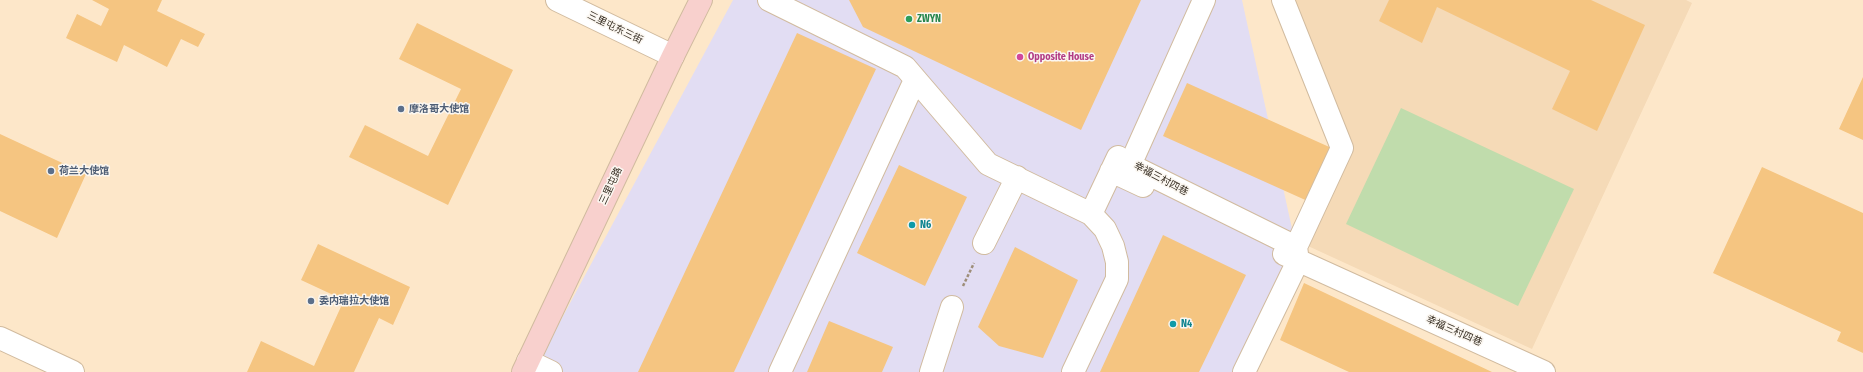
<!DOCTYPE html>
<html>
<head>
<meta charset="utf-8">
<style>
  body { margin:0 }
  canvas { display:block; background:#fde7c9 }
</style>
</head>
<body>
<canvas width="1863" height="372"></canvas>
<script>
const context = document.querySelector('canvas').getContext('2d');
context.lineJoin = 'round';
function paint(path, color) {
  context.fillStyle = color;
  context.fill(path, 'evenodd');
}
function stroke(path, color, width, dash) {
  context.strokeStyle = color;
  context.lineWidth = width;
  context.lineCap = dash ? 'butt' : 'round';
  context.setLineDash(dash || []);
  context.stroke(path);
}
function write(font, color, halo, rows, align = 'center') {
  context.font = font + ' "Fira Sans Condensed","Noto Sans SC",sans-serif';
  context.lineWidth = 3;
  context.setLineDash([]);
  context.textBaseline = 'middle';
  context.strokeStyle = halo;
  context.fillStyle = color;
  for (const [text, x, y, turn = 0] of rows) {
    context.save();
    context.translate(x, y);
    context.rotate((+turn || 0) * Math.PI / 180);
    context.textAlign = isNaN(turn) ? turn : align;
    if (halo) context.strokeText(text, 0, 0);
    context.fillText(text, 0, 0);
    context.restore();
  }
}
const commercial = new Path2D(`
  M733 0H1242L1296 247 1237 372H533Z`);
const built = new Path2D(`
  M1289 0H1686L1692 3 1532 349 1308 246 1351 147Z`);
const green = new Path2D(`
  M1401 108 1574 189 1518 306 1346 224Z`);
const building = new Path2D(`
  M92 0H162L157 11 205 34 198 47 181 39 167 67 124 45 117 62 66 38 77 14 101 26 109 9Z
  M849 0H1141L1081 130 863 27Z
  M1389 0H1591L1645 25 1597 131 1552 109 1570 71 1437 7 1422 43 1379 21Z
  M417 23 513 70 448 205 349 157 365 125 428 156 461 89 399 59Z
  M797 33 876 69 734 372H638Z
  M1863 77V140L1839 129Z
  M1187 83 1336 150 1312 203 1163 136Z
  M0 134 86 174 57 238 0 211Z
  M899 165 967 197 925 286 857 253Z
  M1762 167 1863 213V353L1837 341 1841 332 1713 273Z
  M1163 235 1246 275 1199 372H1100Z
  M318 244 410 287 393 325 379 318 354 372H247L261 341 314 366 344 300 301 280Z
  M1015 247 1078 280 1043 358 999 346 978 327Z
  M1304 283 1492 372H1349L1280 340Z
  M829 321 893 347 882 372H807Z`);
const path = new Path2D(`
  M963 286 974 263`);
const street = new Path2D(`
  M557 0 673 56
  M769 0 905 67 988 164 1091 214 1105 229 1113 246 1117 262V279L1073 372
  M1204 0 1130 165 1296 247 1298 261 1244 372
  M1283 0 1342 148 1296 247
  M1111 171 1143 186
  M1091 214 1118 157
  M984 243 1017 177
  M1284 254 1544 372
  M0 338 73 372
  M528 361 551 372
  M780 372 915 80
  M931 372 952 307`);
const secondary = new Path2D(`
  M523 372 673 56 701 0`);
const markers = [
  [909,19,4,"#2e9e5b"],
  [1020,57,4,"#d1479c"],
  [401,109,4,"#5c6f8a"],
  [51,171,4,"#5c6f8a"],
  [912,225,4,"#0f9aa8"],
  [311,301,4,"#5c6f8a"],
  [1173,324,4,"#0f9aa8"]
];
const leisureNames = [
  ["ZWYN",917,19]
];
const streetNames = [
  ["三里屯东三街",615,28,26],
  ["幸福三村四巷",1161,179,28],
  ["三里屯路",611,186,-65],
  ["幸福三村四巷",1454,331,24]
];
const hotelNames = [
  ["Opposite House",1028,57]
];
const serviceNames = [
  ["摩洛哥大使馆",409,109],
  ["荷兰大使馆",59,171],
  ["委内瑞拉大使馆",319,301]
];
const cultureNames = [
  ["N6",920,225],
  ["N4",1181,324]
];
paint(commercial, '#e2ddf3');
paint(built, '#f5dab7');
paint(green, '#c0dcac');
paint(building, '#f5c581');
stroke(street, '#d1bb9f', 24);
stroke(secondary, '#d1bb9f', 24);
stroke(path, '#9e8e79', 2.5, [3, 2]);
stroke(street, '#fff', 22);
stroke(secondary, '#f8d0cd', 22);
for (const [x, y, r, color] of markers) {
  const dot = new Path2D();
  dot.arc(x, y, r, 0, 2 * Math.PI);
  context.fillStyle = color;
  context.fill(dot);
  stroke(dot, '#fbf7f1', 1.5);
}
write('bold 10px', '#27864d', '#fbf7f1', leisureNames, 'left');
write('10px', '#372e23', '#fbf7f1', streetNames);
write('bold 10px', '#b23c85', '#fbf7f1', hotelNames, 'left');
write('bold 10px', '#4e5e75', '#fbf7f1', serviceNames, 'left');
write('bold 10px', '#0d838f', '#fbf7f1', cultureNames, 'left');
</script>
</body>
</html>
